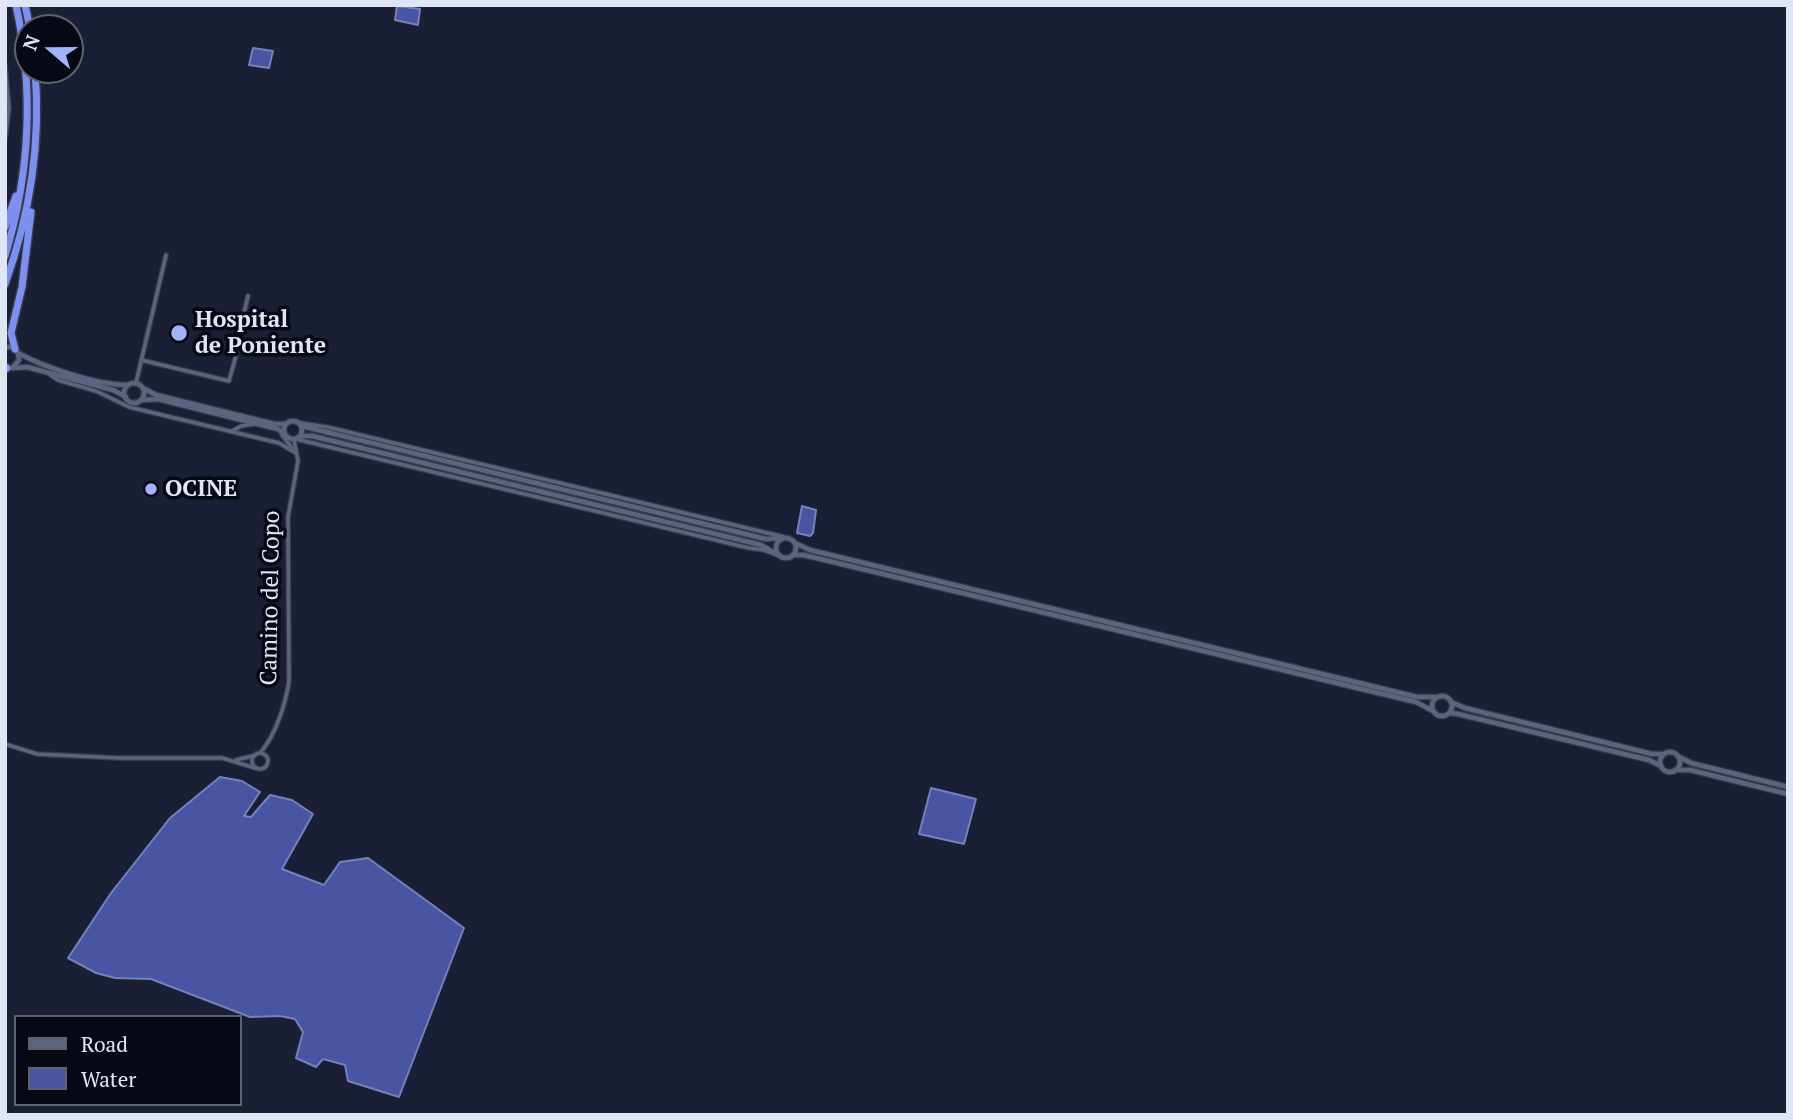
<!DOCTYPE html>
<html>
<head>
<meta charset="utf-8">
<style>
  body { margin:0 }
  #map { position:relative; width:1793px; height:1120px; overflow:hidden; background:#1a1f36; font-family:"PT Serif",serif }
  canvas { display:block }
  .frame { position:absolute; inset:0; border:7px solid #e0e5f5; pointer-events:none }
  .legend { position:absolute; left:14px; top:1015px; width:228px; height:91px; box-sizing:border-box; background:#070a14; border:2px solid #5e626e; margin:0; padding:9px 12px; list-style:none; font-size:21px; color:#e0e5f5 }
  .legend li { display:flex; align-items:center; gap:14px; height:35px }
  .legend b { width:35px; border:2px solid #5e626e }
  .north { position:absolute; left:14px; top:14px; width:70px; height:70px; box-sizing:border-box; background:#070a14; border:2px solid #5e626e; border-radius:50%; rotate:290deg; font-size:19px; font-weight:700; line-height:28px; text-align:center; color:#e0e5f5 }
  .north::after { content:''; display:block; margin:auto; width:24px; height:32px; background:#a1b3fd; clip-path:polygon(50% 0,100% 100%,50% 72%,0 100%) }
</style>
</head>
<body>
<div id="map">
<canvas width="1793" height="1120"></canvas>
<div class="frame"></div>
<ul class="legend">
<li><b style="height:9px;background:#5c637f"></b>Road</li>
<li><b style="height:19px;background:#4855a2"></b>Water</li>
</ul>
<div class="north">N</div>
</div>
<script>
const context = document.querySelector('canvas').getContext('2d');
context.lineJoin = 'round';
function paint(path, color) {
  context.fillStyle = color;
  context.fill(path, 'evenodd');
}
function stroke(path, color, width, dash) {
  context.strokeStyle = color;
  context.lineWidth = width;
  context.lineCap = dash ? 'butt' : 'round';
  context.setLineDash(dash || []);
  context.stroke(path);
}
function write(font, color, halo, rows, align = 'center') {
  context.font = font + ' "PT Serif",serif';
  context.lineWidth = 7;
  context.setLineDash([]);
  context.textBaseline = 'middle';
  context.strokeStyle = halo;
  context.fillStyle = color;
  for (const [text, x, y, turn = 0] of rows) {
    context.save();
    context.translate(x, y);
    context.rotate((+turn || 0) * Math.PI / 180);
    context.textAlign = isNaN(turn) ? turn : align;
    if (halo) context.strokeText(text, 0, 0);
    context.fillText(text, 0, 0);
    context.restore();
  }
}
const water = new Path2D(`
  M397 6 420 9 418 25 395 20Z
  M253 48 273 51 269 68 249 65Z
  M802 506 816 510 813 533 810 536 797 533Z
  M220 777 242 781 260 792 244 816 251 817 270 795 292 800 313 814 282 869 324 885 340 862 368 858 464 928 399 1097 348 1081 345 1065 323 1059 316 1067 296 1058 303 1032 295 1019 280 1016 250 1017 151 979 115 978 96 973 68 958 111 893 170 818Z
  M931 788 976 799 964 844 919 834Z`);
const minor = new Path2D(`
  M141 360 229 381 237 352 235 351 248 296
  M49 374 58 380 96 391 129 407 279 443 294 452
  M136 383 166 255
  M300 423 327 427 784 537
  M232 431 241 426 254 424
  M282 435 292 448
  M296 439 749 548 764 550 783 557
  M5 744 37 754 119 758H222L255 768
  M261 752C276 734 285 705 289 682L288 517 298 461 294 440
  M252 761a8 8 0 1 1 16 0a8 8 0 1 1-16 0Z
  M236 760 253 756`);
const tertiary = new Path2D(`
  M5 65 9 108 5 140`);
const secondary = new Path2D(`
  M5 347H12L18 353 19 360 13 367
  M18 353C46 368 97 385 128 385
  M12 368 27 367 113 390 126 397
  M124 393a10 10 0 1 1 20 0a10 10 0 1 1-20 0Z
  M143 388 156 395 274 424H286
  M141 400 158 399 278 429 285 435
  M284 430a9 9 0 1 1 18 0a9 9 0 1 1-18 0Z
  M302 426 766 539 781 538
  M301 436H312L761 545 778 555
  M776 548a10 10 0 1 1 20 0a10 10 0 1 1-20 0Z
  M795 543 810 550 1417 697H1438
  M793 555H804L1416 702 1433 711
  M1432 706a10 10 0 1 1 20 0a10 10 0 1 1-20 0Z
  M1451 702 1465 708 1652 754H1664
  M1449 713 1458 714 1649 760 1661 766
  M1660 762a10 10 0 1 1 20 0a10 10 0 1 1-20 0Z
  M1679 757 1691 763 1788 787
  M1675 770H1690L1788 794`);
const motorway = new Path2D(`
  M25 5 30 28
  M5 227 16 196
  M5 256C30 174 34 89 16 5
  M5 284C30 215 41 143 35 70
  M15 349 11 333 22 287 31 212
  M5 369 7 368`);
const markers = [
  [179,333,9,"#a1b3fd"],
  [151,489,7,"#a1b3fd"]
];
const poiNames = [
  ["Hospital",195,320],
  ["de Poniente",195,346],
  ["OCINE",165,489]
];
const streetNames = [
  ["Camino del Copo",271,598,-89]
];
paint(water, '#4855a2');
stroke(water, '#7680bb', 2);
stroke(minor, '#35394d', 6);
stroke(tertiary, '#35394d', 6);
stroke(secondary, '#35394d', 7);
stroke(motorway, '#35394d', 10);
stroke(minor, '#5c637f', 3.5);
stroke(tertiary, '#5c637f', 3.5);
stroke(secondary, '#5c637f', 4.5);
stroke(motorway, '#7d90ef', 7);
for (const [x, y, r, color] of markers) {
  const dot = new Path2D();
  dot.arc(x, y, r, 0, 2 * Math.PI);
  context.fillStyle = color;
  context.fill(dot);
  stroke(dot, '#070a14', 2.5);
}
write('bold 23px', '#e0e5f5', '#070a14', poiNames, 'left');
write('23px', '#e0e5f5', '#070a14', streetNames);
</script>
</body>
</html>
